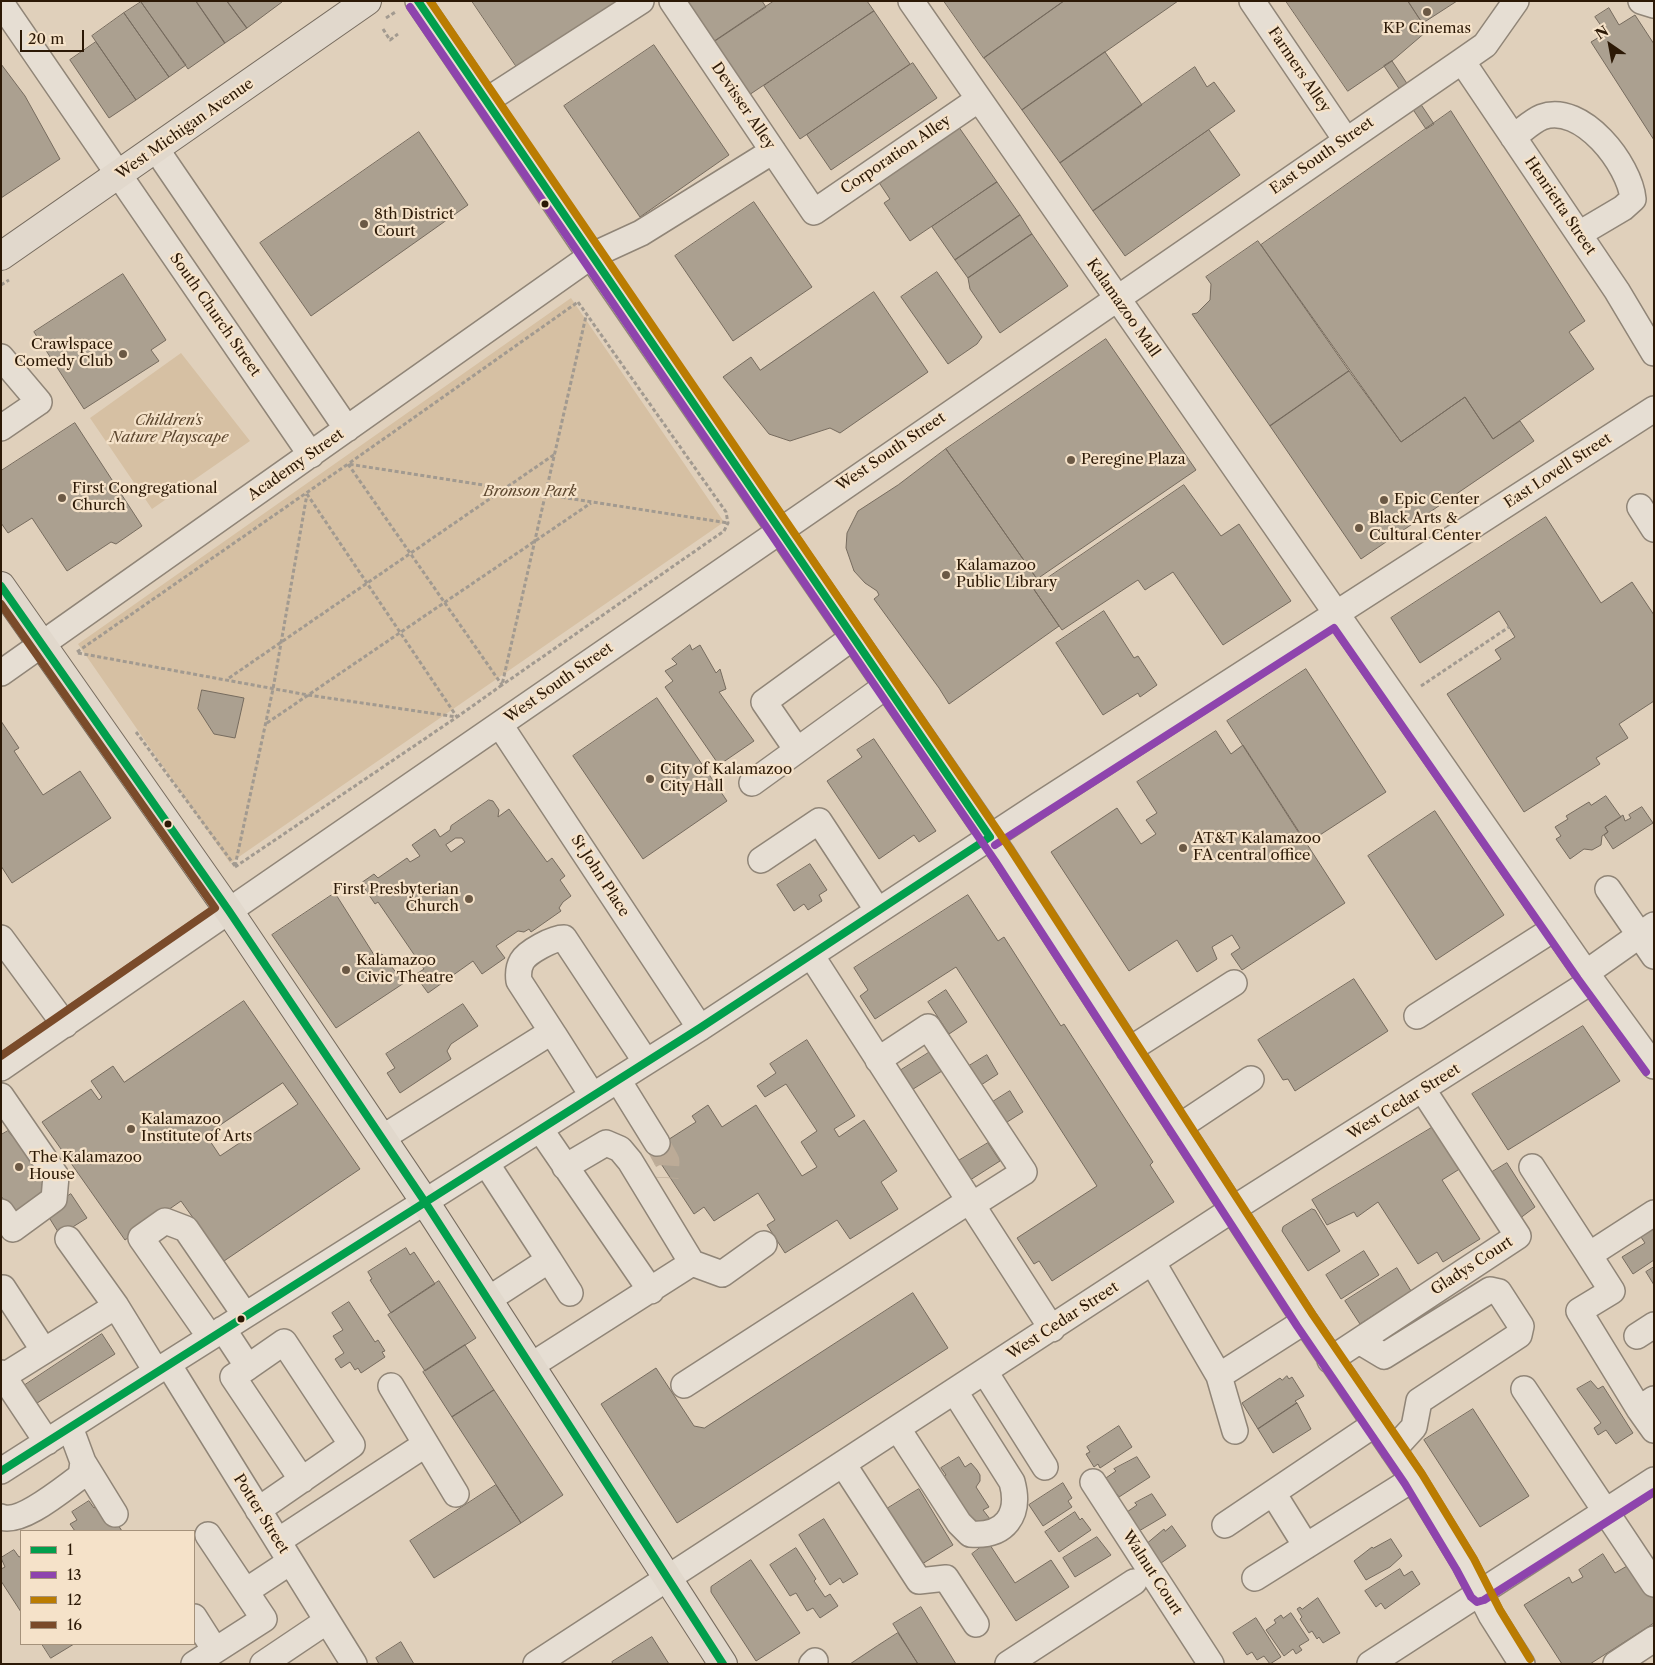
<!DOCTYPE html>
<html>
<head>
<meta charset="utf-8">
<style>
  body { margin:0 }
  #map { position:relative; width:1655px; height:1665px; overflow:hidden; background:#e0d0bb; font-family:"Libre Caslon Text",serif }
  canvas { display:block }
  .frame { position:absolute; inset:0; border:2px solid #2c1906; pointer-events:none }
  .legend { position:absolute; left:20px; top:1530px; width:175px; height:115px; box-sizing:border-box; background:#f5e2c9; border:1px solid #a5927b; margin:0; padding:6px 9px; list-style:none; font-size:15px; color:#2c1906 }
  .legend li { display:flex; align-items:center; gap:10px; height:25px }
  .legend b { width:25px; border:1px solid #a5927b }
  .north { position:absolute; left:1585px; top:20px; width:50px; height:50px; -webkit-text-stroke:4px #f5e2c9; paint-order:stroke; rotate:327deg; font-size:14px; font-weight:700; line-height:20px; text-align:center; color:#2c1906 }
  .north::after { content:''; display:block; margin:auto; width:18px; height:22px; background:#2c1906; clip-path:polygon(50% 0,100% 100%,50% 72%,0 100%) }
  .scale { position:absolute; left:20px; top:30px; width:64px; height:22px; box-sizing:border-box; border:2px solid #2c1906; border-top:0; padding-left:6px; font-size:15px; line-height:18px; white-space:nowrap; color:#2c1906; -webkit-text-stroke:4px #f5e2c9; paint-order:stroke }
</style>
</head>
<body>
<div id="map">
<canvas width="1655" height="1665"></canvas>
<div class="frame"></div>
<ul class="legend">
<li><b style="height:6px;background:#029f4d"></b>1</li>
<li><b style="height:6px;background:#8e44ad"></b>13</li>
<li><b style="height:6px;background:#ba7c02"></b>12</li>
<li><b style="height:6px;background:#7a4b2a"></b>16</li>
</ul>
<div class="north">N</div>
<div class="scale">20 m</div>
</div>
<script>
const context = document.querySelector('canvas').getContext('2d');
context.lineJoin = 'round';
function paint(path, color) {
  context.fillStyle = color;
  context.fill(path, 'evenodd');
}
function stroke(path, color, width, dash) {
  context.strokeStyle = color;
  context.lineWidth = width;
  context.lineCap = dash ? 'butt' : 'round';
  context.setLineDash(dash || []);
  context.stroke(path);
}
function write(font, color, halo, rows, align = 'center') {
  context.font = font + ' "Libre Caslon Text",serif';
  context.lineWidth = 4.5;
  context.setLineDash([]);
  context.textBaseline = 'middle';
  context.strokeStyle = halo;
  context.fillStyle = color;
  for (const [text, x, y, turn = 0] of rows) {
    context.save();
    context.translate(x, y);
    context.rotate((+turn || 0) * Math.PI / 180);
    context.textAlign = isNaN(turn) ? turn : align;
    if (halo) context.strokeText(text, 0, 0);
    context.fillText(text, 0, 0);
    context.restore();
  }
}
const green = new Path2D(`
  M571 298 724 522 230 863 78 644Z
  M181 353 250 441 152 509 90 418Z`);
const building = new Path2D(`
  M196 1H227L247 28 225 43Z
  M196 1 225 43 188 69 141 2Z
  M227 1H281L282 2 247 28Z
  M472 1H621L519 70Z
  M685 1H762L766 7 712 43Z
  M774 1H867L874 11 749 95 712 43Z
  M944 1H1064L984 58Z
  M1064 1H1178L1022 110 984 58Z
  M1286 1H1408L1427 31 1392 61 1348 91Z
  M1408 1H1457L1423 23Z
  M141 2 186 65 169 77 124 13Z
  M1609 8 1619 25 1635 15 1654 44V140L1591 42 1606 33 1595 17Z
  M874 11 910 64 800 139 764 86Z
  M124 13 169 77 136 100 92 36Z
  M96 42 136 100 109 118 70 60Z
  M654 45 729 155 640 217 564 106Z
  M1105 52 1142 105 1060 163 1022 110Z
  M1392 61 1434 124 1426 129 1384 66Z
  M913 63 937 98 831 170 807 135Z
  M1 64 25 96 60 159 1 198Z
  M1195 67 1207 87 1214 82 1235 111 1093 211 1060 163Z
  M1451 111 1585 321 1569 332 1594 369 1493 439 1465 397 1401 442 1261 245Z
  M956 123 997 182 910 241 884 203 890 199 880 184Z
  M1209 130 1240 175 1125 256 1093 211Z
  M419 132 468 205 311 316 260 243Z
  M997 182 1020 215 955 260 932 227Z
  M754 202 812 287 733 341 675 256Z
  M1020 215 1032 234 968 278 955 260Z
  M1032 234 1068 286 1000 333 970 289 968 278Z
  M1258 241 1349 371 1270 426 1192 314 1197 313 1210 300 1211 284 1206 277Z
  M937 272 982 337 977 344 948 364 901 297Z
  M123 274 166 340 151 350 159 361 84 409 34 332Z
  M874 292 928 372 840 433 830 428 790 441 769 434 723 377 751 357 760 370Z
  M1106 339 1196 470 1037 579 946 449Z
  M1349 371 1401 442 1465 397 1493 439 1520 421 1534 441 1361 559 1270 426Z
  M75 423 142 526 116 544 111 542 67 571 32 518 8 533 1 523V471Z
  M946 449 1037 579 1033 588 1059 626 949 704 939 688 874 599 879 595 877 591 865 583 854 571 846 548 847 533 858 511 898 485Z
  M1184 485 1221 536 1239 524 1291 601 1223 645 1173 572 1145 590 1138 580 1062 630 1033 588Z
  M1546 517 1601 603 1632 582 1654 615V701L1619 724 1628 738 1596 758 1600 764 1524 812 1447 694 1501 659 1495 650 1515 637 1499 611 1420 663 1391 618Z
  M1104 611 1134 658 1138 656 1157 685 1140 697 1138 693 1103 715 1056 643Z
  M690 645 692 650 700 645 716 673 720 669 726 689 719 692 754 741 719 765 665 687 673 681 665 671 677 664 672 659Z
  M1306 669 1386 792 1306 844 1227 721Z
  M202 690 244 698 235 738 214 734 198 709Z
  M657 698 727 801 643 859 573 756Z
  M1 721 19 748 14 751 43 795 80 771 111 818 12 883 1 866Z
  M1216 731 1231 754 1243 745 1345 903 1242 970 1231 954 1240 948 1232 935 1212 947 1217 959 1197 972 1177 940 1129 971 1051 852 1117 808 1141 844 1156 834 1146 820 1157 813 1137 782Z
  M874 739 936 831 919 842 914 835 879 859 827 781 862 757 857 750Z
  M1606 796 1621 817 1605 827 1608 832 1602 836 1601 845 1592 850 1584 849 1570 859 1556 839 1561 836 1555 827 1568 819 1566 816 1589 802 1591 805Z
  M489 800 493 801 499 810 498 817 509 809 547 862 552 858 565 876 560 880 571 896 563 902 559 908 561 911 531 932 529 929 524 932 518 931 496 946 505 958 482 974 473 961 428 993 415 975 424 969 378 902 375 904 361 883 374 874 378 878 407 858 410 862 420 856 412 845 435 829 440 837 450 830 451 826ZM456 838H462L465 842 451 852 446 845Z
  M1642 807 1653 823 1613 849 1604 835 1608 832 1605 827 1623 815 1625 821 1631 818 1629 815Z
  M1435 811 1504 915 1436 960 1368 856Z
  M810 864 827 890 819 895 822 901 808 910 804 904 794 911 777 885Z
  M335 893 376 958 382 954 404 983 336 1028 272 935Z
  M968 895 998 941 1004 937 1061 1026 1064 1024 1153 1162 1150 1165 1174 1202 1052 1281 1039 1261 1034 1264 1017 1238 1097 1186 956 967 875 1019 860 996 868 990 854 968Z
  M1354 979 1388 1031 1295 1091 1288 1079 1283 1080 1258 1040Z
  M946 990 967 1022 949 1034 928 1002Z
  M244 1001 360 1169 224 1261 181 1201 125 1240 42 1122 91 1089 99 1100 102 1097 91 1081 113 1066 124 1082ZM283 1083 298 1104 220 1156 206 1135Z
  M463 1004 478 1026 451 1044 447 1051 451 1059 400 1093 387 1073 395 1068 386 1054Z
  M1583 1026 1620 1081 1508 1150 1472 1094Z
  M807 1040 855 1116 834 1129 839 1137 864 1120 897 1171 881 1182 898 1209 850 1239 837 1220 785 1253 767 1225 775 1220 758 1193 714 1221 704 1207 694 1214 652 1150 696 1122 692 1116 708 1105 722 1127 756 1105 802 1176 817 1167 801 1142 817 1131 786 1084 765 1097 757 1086 776 1073 770 1064Z
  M930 1052 942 1071 910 1091 898 1072Z
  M987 1055 998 1074 981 1085 969 1066Z
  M1010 1091 1023 1112 1004 1124 991 1103Z
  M1443 1121 1466 1165 1442 1180 1480 1239 1443 1262 1437 1252 1418 1264 1378 1202 1357 1217 1354 1212 1327 1225 1312 1200Z
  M8 1131 13 1137 15 1136 45 1181 42 1184 49 1199 19 1219 1 1196V1135Z
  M988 1143 1000 1161 967 1182 955 1163Z
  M1507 1163 1535 1207 1515 1222 1484 1177Z
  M71 1194 87 1218 60 1235 45 1211Z
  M1312 1209 1315 1210 1340 1251 1308 1271 1282 1231 1283 1227Z
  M1654 1224V1260L1633 1274 1622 1257 1645 1243 1639 1234Z
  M406 1248 410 1255 414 1252 435 1284 391 1313 370 1280 372 1279 368 1272Z
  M1364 1251 1379 1275 1341 1299 1326 1275Z
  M1654 1267V1285L1646 1272Z
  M1397 1268 1411 1291 1360 1324 1345 1301Z
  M439 1281 476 1338 425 1371 388 1315Z
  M913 1293 948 1348 677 1523 601 1404 656 1368 694 1426 704 1428Z
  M349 1302 375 1342 378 1340 385 1351 382 1352 385 1357 361 1373 358 1368 355 1370 350 1362 341 1368 335 1359 344 1353 333 1336 343 1330 332 1313Z
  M102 1334 115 1354 34 1405 22 1387Z
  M465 1345 494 1390 452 1417 423 1372Z
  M1287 1376 1289 1379 1292 1377 1304 1396 1295 1401 1297 1403 1258 1429 1242 1403 1280 1378 1282 1380Z
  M1591 1381 1598 1389 1603 1386 1633 1433 1616 1444 1606 1430 1598 1435 1594 1428 1601 1423 1577 1389Z
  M494 1390 563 1495 521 1523 452 1417Z
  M1297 1403 1311 1429 1273 1453 1258 1429Z
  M1473 1409 1529 1496 1480 1527 1424 1440Z
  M1119 1426 1132 1447 1100 1468 1098 1464 1094 1467 1086 1454 1090 1452 1087 1447Z
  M959 1457 965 1467 971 1463 977 1470 980 1475V1481L976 1487 989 1507 983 1510 990 1519 977 1528 943 1477 946 1475 941 1468Z
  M1137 1457 1150 1477 1119 1497 1117 1494 1114 1496 1103 1480 1116 1471 1114 1469Z
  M1063 1483 1072 1498 1068 1501 1072 1507 1043 1526 1029 1505Z
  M496 1485 521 1523 434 1578 410 1541Z
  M919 1489 953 1545 922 1564 885 1510Z
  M1152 1494 1166 1515 1139 1531 1127 1512 1137 1505 1135 1503Z
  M89 1501 94 1508 103 1502 122 1531H75L70 1524 77 1520 72 1512Z
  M1075 1512 1080 1520 1082 1518 1091 1530 1059 1552 1045 1532Z
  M824 1519 858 1574 843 1583 840 1578 830 1585 799 1535Z
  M1172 1526 1186 1546 1161 1563 1157 1557 1154 1559 1145 1545 1164 1529 1165 1531Z
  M1097 1537 1111 1555 1075 1577 1063 1558Z
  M1391 1539 1402 1556 1390 1567 1366 1580 1354 1561 1372 1547 1373 1548Z
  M988 1542 1015 1583 1051 1560 1069 1587 1016 1621 972 1554Z
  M796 1548 816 1579 814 1581 825 1597 830 1594 838 1606 820 1618 813 1608 807 1611 796 1593 790 1596 770 1565Z
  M14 1550 19 1557 21 1556V1612L1 1581V1569L5 1567 1 1558Z
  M1603 1554 1615 1573 1627 1566 1633 1575 1635 1574 1654 1590V1623L1590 1664H1562L1524 1605 1569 1577 1572 1583 1583 1577 1579 1570Z
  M751 1560 800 1633 756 1661 711 1592V1587Z
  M1400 1569 1404 1576 1412 1571 1420 1584 1385 1609 1381 1603 1376 1607 1365 1591Z
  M1318 1598 1340 1633 1323 1643 1319 1637 1317 1639 1312 1631 1309 1633 1300 1619 1302 1617 1297 1609 1300 1607 1302 1609Z
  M921 1607 956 1664H918L893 1624Z
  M1291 1613 1309 1640 1299 1646 1302 1650 1296 1654 1293 1649 1284 1656 1266 1630 1276 1623 1274 1620 1281 1615 1283 1618Z
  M1256 1618 1281 1657 1270 1664 1264 1656 1257 1660 1252 1652 1247 1655 1233 1633Z
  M898 1633 918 1664H850L877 1646Z
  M652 1637 669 1664H613L612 1662Z
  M401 1642 414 1664H379L376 1658Z
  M42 1644H74L51 1658Z`);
const minorTunnel = new Path2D(`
  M657 1143 667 1161 666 1178`);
const path = new Path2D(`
  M386 18 397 11
  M383 29 390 40 398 34
  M1 285 9 280
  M578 302 726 512 728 523 724 531 502 685 348 464Z
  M77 652 348 464 728 523
  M78 653 308 695 457 717 502 685 586 316
  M229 678 555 454
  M1421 686 1509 627
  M267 723 591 503
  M136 732 235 866
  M235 866 273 689 307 494
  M235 867 457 717 307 494`);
const minor = new Path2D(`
  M418 1 586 249 1003 855 1305 1321 1413 1479 1465 1564 1491 1615 1522 1664
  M672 1 814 212 979 99
  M911 1 1586 973 1654 1066
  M1252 1 1346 140
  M1641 1 1654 5
  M1 3 311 455
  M1462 61 1617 291 1654 353
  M486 101 641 1
  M1513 137C1522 131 1532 121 1542 117 1582 102 1630 165 1633 199L1623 208 1579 234
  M156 149 347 429
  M1 357 39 402 1 428
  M1640 507 1654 529
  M1 673 591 256 641 233 773 151
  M500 725 700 1028
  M797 750 764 702 852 638
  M752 783 886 686
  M761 860 819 821 878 911
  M1608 889 1654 956
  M1 938 65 1025
  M811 955 1052 1329
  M1586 973 1654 925
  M1417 1016 1555 928
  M554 1035 519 981C518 974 518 968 522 961 527 952 553 938 564 938L646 1062
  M1129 1050 1234 983
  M878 1060 928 1027 1024 1172 972 1205
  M1 1068 1462 61 1485 45 1516 1
  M618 1080 657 1143
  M1 1096 56 1176 54 1199 13 1229 1 1212
  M1179 1127 1251 1079
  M540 1129 651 1291
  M382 1138 548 1034 554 1035 592 1095
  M486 1163 549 1260 489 1299
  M565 1167 606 1143 620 1149 630 1161 692 1263
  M1532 1167 1589 1255 1654 1213
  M68 1239 116 1306 156 1371
  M1589 1255 1612 1291 1579 1311 1639 1409
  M549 1260 570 1293
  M1153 1263 1219 1376 1305 1321
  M3 1288 44 1351
  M223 1329 248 1367 284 1342 352 1445 258 1510
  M1637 1336 1654 1325
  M210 1337 141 1238 165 1221 186 1229 245 1315
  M1359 1341 1384 1356 1490 1290 1499 1292 1521 1326 1519 1335 1419 1401 1414 1427 1393 1450
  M1330 1360 1518 1236 1423 1090
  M168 1364 354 1664
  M532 1365 692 1263 722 1274 764 1244
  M248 1367 233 1377 302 1480
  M985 1372 1045 1467
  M1 1373 47 1442
  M4 1376 116 1306
  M1219 1376 1235 1431
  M684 1385 969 1201
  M391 1386 456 1494
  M1524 1389 1654 1584
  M1654 1399 1639 1409 1654 1430
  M898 1429 959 1523 970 1534C1005 1537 1021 1515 1012 1482L955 1392
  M83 1462 115 1514
  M843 1464 919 1581 946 1578 976 1624
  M1 1471 168 1364 700 1028 1039 805 1654 409
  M1093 1482 1211 1664
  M1273 1493 1306 1546
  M1 1517C21 1525 64 1488 81 1476L83 1462 70 1427
  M1225 1525 1375 1424
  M278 1541 426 1444
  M1255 1578 1413 1479
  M246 1591 290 1562
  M194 1617 215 1650
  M194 1664 264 1619 208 1535
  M263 1664 327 1621
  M536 1664 1233 1209 1592 981
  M812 1664 815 1661
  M1008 1664 1134 1582
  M1370 1664 1654 1480
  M1616 1664 1654 1639`);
const major = new Path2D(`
  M1 256 367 1
  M1 586 229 911 425 1202 723 1664`);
const bus1 = new Path2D(`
  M1 586 229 911 425 1202 723 1664
  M1 1471 700 1028 990 837 418 1`);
const bus2 = new Path2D(`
  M410 7 995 861 1297 1326 1405 1484 1456 1569 1471 1597 1477 1602 1484 1600 1654 1492
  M995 845 1334 628 1578 979 1646 1072`);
const bus3 = new Path2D(`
  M430 1 1011 850 1313 1315 1422 1474 1474 1559 1500 1610 1530 1659`);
const bus4 = new Path2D(`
  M1 604 215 908 1 1056`);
const markers = [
  [1427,12,5,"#6b5945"],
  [545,204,4.5,"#2c1906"],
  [364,224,5,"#6b5945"],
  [123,354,5,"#6b5945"],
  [1071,460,5,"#6b5945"],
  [62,498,5,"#6b5945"],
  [1384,500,5,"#6b5945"],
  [1359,528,5,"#6b5945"],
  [946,575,5,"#6b5945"],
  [650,779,5,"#6b5945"],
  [168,824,4.5,"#2c1906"],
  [1183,848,5,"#6b5945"],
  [469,899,5,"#6b5945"],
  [346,970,5,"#6b5945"],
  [131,1129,5,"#6b5945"],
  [19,1167,5,"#6b5945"],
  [241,1319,4.5,"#2c1906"]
];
const poiNames = [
  ["KP Cinemas",1427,29,"center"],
  ["8th District",374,215],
  ["Court",374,232],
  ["Crawlspace",113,345,"right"],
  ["Comedy Club",113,362,"right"],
  ["Peregine Plaza",1081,460],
  ["First Congregational",72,489],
  ["Church",72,506],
  ["Epic Center",1394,500],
  ["Black Arts &",1369,519],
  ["Cultural Center",1369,536],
  ["Kalamazoo",956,566],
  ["Public Library",956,583],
  ["City of Kalamazoo",660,770],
  ["City Hall",660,787],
  ["AT&T Kalamazoo",1193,839],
  ["FA central office",1193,856],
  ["First Presbyterian",459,890,"right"],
  ["Church",459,907,"right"],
  ["Kalamazoo",356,961],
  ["Civic Theatre",356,978],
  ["Kalamazoo",141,1120],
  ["Institute of Arts",141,1137],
  ["The Kalamazoo",29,1158],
  ["House",29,1175]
];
const streetNames = [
  ["Farmers Alley",1299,70,56],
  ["Devisser Alley",743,106,56],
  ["West Michigan Avenue",185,129,-35],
  ["Corporation Alley",896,155,-34],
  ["East South Street",1322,156,-35],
  ["Henrietta Street",1560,206,56],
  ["Kalamazoo Mall",1123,308,55],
  ["South Church Street",215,315,55],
  ["West South Street",891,452,-34],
  ["Academy Street",296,465,-35],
  ["East Lovell Street",1558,471,-33],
  ["West South Street",559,683,-35],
  ["St John Place",600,876,57],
  ["West Cedar Street",1404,1102,-32],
  ["Gladys Court",1472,1266,-33],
  ["West Cedar Street",1063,1321,-33],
  ["Potter Street",261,1514,58],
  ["Walnut Court",1152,1573,57]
];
const parkNames = [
  ["Children's",169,421],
  ["Nature Playscape",169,438],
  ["Bronson Park",530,492]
];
paint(green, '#d6c0a3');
paint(building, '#aba090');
stroke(building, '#766b5e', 1);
stroke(minorTunnel, '#bcab97', 25, [25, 12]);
stroke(minor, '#908577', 28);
stroke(major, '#766b5e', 30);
stroke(path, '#a29a90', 3, [4, 2.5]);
stroke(minor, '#e6ded3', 25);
stroke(major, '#e1d8cc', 28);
stroke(bus1, '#029f4d', 8);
stroke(bus2, '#8e44ad', 8);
stroke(bus3, '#ba7c02', 8);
stroke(bus4, '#7a4b2a', 8);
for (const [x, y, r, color] of markers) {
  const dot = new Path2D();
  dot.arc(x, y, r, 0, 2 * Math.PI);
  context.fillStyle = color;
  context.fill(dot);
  stroke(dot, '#f5e2c9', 2);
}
write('15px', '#2c1906', '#f5e2c9', poiNames, 'left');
write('15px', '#2c1906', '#f5e2c9', streetNames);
write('italic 15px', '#5d472f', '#f5e2c9', parkNames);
</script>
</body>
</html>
